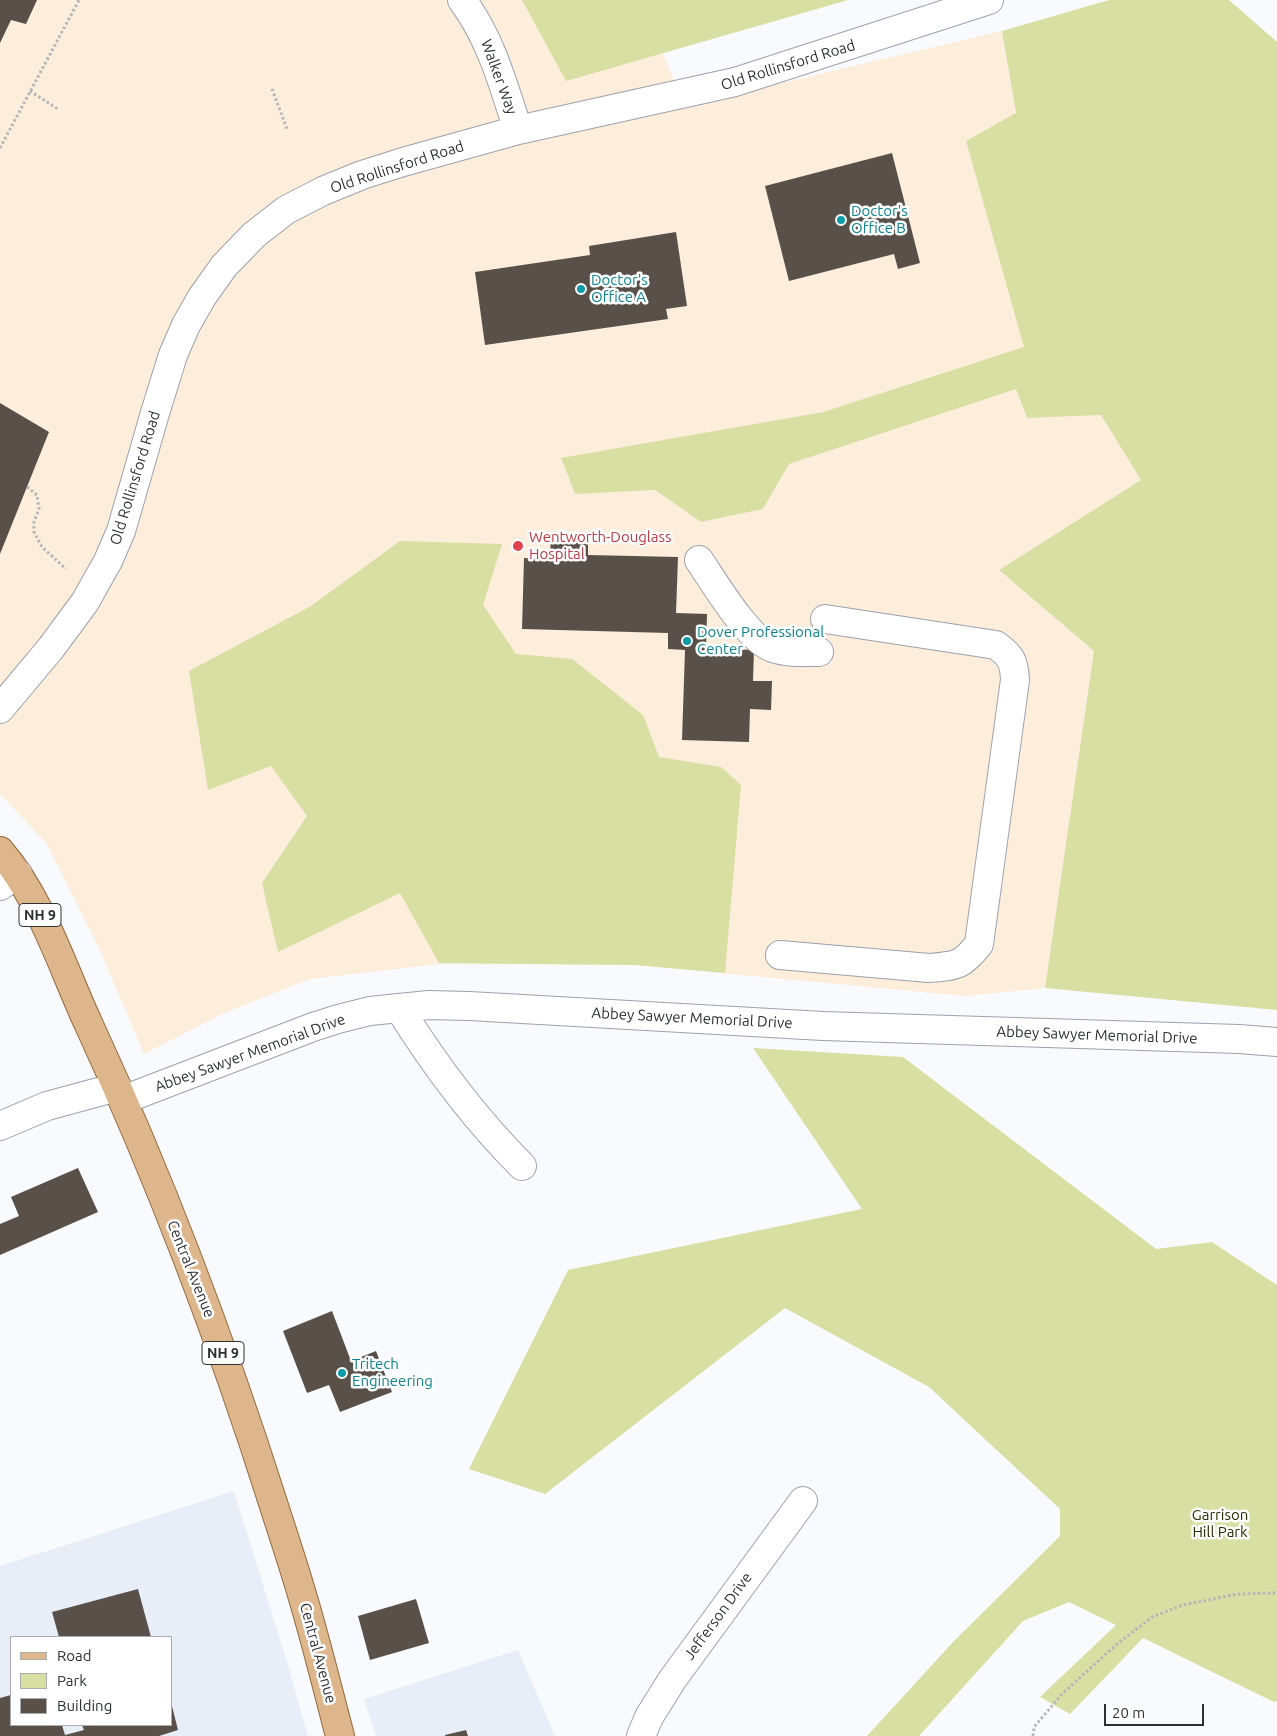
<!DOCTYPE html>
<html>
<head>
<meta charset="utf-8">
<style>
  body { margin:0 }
  #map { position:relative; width:1277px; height:1736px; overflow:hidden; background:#f8fafe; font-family:Ubuntu,sans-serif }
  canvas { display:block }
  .legend { position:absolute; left:10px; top:1636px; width:162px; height:90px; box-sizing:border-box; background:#fff; border:1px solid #abacad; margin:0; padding:6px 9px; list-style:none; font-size:15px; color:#2d2f33 }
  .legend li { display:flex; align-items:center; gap:10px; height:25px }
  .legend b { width:25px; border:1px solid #abacad }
  .scale { position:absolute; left:1104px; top:1704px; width:100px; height:22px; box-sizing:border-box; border:2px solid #2d2f33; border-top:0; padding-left:6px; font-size:15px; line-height:18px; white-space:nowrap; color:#2d2f33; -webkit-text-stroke:4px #fff; paint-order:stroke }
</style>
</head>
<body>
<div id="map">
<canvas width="1277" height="1736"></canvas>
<ul class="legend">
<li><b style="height:6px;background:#deb68c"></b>Road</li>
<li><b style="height:14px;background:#d8dfa2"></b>Park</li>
<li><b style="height:14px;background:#59504a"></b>Building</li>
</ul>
<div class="scale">20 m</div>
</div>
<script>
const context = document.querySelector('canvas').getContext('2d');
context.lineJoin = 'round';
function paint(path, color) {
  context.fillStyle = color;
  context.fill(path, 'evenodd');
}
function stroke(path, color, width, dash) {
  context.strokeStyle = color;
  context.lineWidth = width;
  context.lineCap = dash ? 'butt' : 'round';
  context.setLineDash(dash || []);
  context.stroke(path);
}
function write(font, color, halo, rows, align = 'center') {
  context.font = font + ' Ubuntu,sans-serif';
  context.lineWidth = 5;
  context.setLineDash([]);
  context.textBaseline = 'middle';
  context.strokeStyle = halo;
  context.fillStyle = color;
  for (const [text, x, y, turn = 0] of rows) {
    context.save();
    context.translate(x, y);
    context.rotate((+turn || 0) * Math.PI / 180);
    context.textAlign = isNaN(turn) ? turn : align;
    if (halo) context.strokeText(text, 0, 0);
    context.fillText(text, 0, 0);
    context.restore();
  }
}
const built = new Path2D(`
  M234 1491 287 1662 308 1736H0V1566ZM11 1637H171V1725H11Z
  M518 1650 555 1736H376L364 1699Z`);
const medical = new Path2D(`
  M0 0H522L566 80 663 53 684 106 1002 31 1016 114 966 141 1025 347 823 412 561 459 575 494 655 490 701 522 763 509 789 464 1016 389 1027 418 1101 415 1142 480 999 570 1094 651 1045 988 965 996 635 965 439 964 310 979 224 1013 144 1054 97 944 47 844 0 794Z`);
const green = new Path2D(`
  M522 0H848L566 81Z
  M1109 0H1229L1277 42V1010L1045 988 1094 651 999 570 1141 480 1101 415 1027 418 1016 389 789 464 763 509 701 522 655 490 575 494 561 458 823 412 1024 347 966 141 1016 113 1002 31Z
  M400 541 502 544 483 605 516 654 572 659 643 715 659 757 721 767 741 785 725 973 635 965 439 963 400 893 278 952 262 883 307 816 271 766 208 790 189 671 311 606Z
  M753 1048 903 1057 1156 1249 1212 1242 1277 1285V1701L1274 1702 1143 1638 1070 1714 1040 1697 1116 1625 1069 1602 1023 1621 919 1736H867L954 1641 1060 1536V1509L929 1387 785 1308 545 1494 469 1469 568 1270 862 1209Z`);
const building = new Path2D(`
  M0 0H37L26 24 11 20 0 43Z
  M892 153 920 263 898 269 894 254 789 281 765 186Z
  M676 232 687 306 666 309 668 319 485 345 475 272 590 255 589 246Z
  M0 403 49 432 0 554Z
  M551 533 588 535V555L678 557 676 613 707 614 706 648 754 650 753 681H772L771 710 750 709 749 742 682 740 685 650 668 649V633L522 629 524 558 550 559Z
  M78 1168 98 1212 0 1255V1224L19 1216 11 1197Z
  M332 1311 351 1361 376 1351 392 1392 340 1412 329 1385 307 1393 283 1331Z
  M138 1589 151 1637H59L52 1612Z
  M416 1599 429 1643 370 1660 358 1616Z
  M11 1695V1725H62L65 1735 84 1730 82 1725H171L172 1706 178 1730 159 1736H0V1698Z
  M466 1730 468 1736H445V1735Z`);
const path = new Path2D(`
  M272 89 287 129
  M30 91 58 109
  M0 148 79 0
  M27 487 37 495 39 509 34 522V532L42 547 66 569
  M1033 1736 1034 1727 1063 1693 1116 1645 1152 1617 1183 1605 1238 1594 1277 1593`);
const minor = new Path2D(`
  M462 0C491 39 503 84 518 130
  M699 560C714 582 748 640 773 648 787 653 804 652 819 652
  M0 709 51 648 85 602 108 561 121 531 155 413 173 355 186 325 202 297 224 266 254 235 286 210 323 191 362 175 403 162 518 130 735 82 989 0
  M0 886 18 874
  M780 955 929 968C956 966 962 966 979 944L1015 680C1014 661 1011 656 996 645L825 619
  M399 1008C434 1064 474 1118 522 1166
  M123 1100 313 1027 338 1019 370 1011 399 1008 429 1005 469 1006 823 1026 1239 1039 1277 1042
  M0 1126 47 1106 117 1087
  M641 1736 649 1717 672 1680 803 1501`);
const major = new Path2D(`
  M0 851C42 900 62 967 89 1025 161 1181 222 1342 274 1506 283 1534 292 1561 300 1588 315 1637 327 1687 340 1736`);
const markers = [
  [841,220,5,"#0f9aa8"],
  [581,289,5,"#0f9aa8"],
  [518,546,6,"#e0444e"],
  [687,641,5,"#0f9aa8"],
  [342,1373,5,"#0f9aa8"]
];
const shields = [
  [40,915,42],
  [223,1353,42]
];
const shieldNames = [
  ["NH 9",40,915],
  ["NH 9",223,1353]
];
const streetNames = [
  ["Old Rollinsford Road",788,65,-17],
  ["Walker Way",499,77,70],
  ["Old Rollinsford Road",397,167,-18],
  ["Old Rollinsford Road",135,478,-73],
  ["Abbey Sawyer Memorial Drive",692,1018,3],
  ["Abbey Sawyer Memorial Drive",1097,1035,2],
  ["Abbey Sawyer Memorial Drive",250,1053,-20],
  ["Central Avenue",191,1269,68],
  ["Jefferson Drive",718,1616,-54],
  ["Central Avenue",318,1653,75]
];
const cultureNames = [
  ["Doctor's",851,211],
  ["Office B",851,228],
  ["Doctor's",591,280],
  ["Office A",591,297],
  ["Dover Professional",697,632],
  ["Center",697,649],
  ["Tritech",352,1364],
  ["Engineering",352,1381]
];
const healthNames = [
  ["Wentworth-Douglass",529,537],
  ["Hospital",529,554]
];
const parkNames = [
  ["Garrison",1220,1515],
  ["Hill Park",1220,1532]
];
paint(built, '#e8eef8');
paint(medical, '#fdeddb');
paint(green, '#d8dfa2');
paint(building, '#59504a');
stroke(minor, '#9ca1ac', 30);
stroke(major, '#92683b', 30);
stroke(path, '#b4b6ba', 3, [2.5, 2.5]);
stroke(minor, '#fff', 28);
stroke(major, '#deb68c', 28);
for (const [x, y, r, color] of markers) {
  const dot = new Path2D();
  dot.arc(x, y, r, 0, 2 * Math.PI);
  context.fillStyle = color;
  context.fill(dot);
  stroke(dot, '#fff', 2);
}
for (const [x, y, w] of shields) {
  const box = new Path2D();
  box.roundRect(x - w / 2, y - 11.5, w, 23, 4);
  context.fillStyle = '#fff';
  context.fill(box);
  stroke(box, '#2d2f33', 1);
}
write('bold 14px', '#2d2f33', null, shieldNames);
write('15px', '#2d2f33', '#fff', streetNames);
write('15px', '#0d838f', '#fff', cultureNames, 'left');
write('15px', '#be3a42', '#fff', healthNames, 'left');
write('15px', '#2a2d01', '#fff', parkNames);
</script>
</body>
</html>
